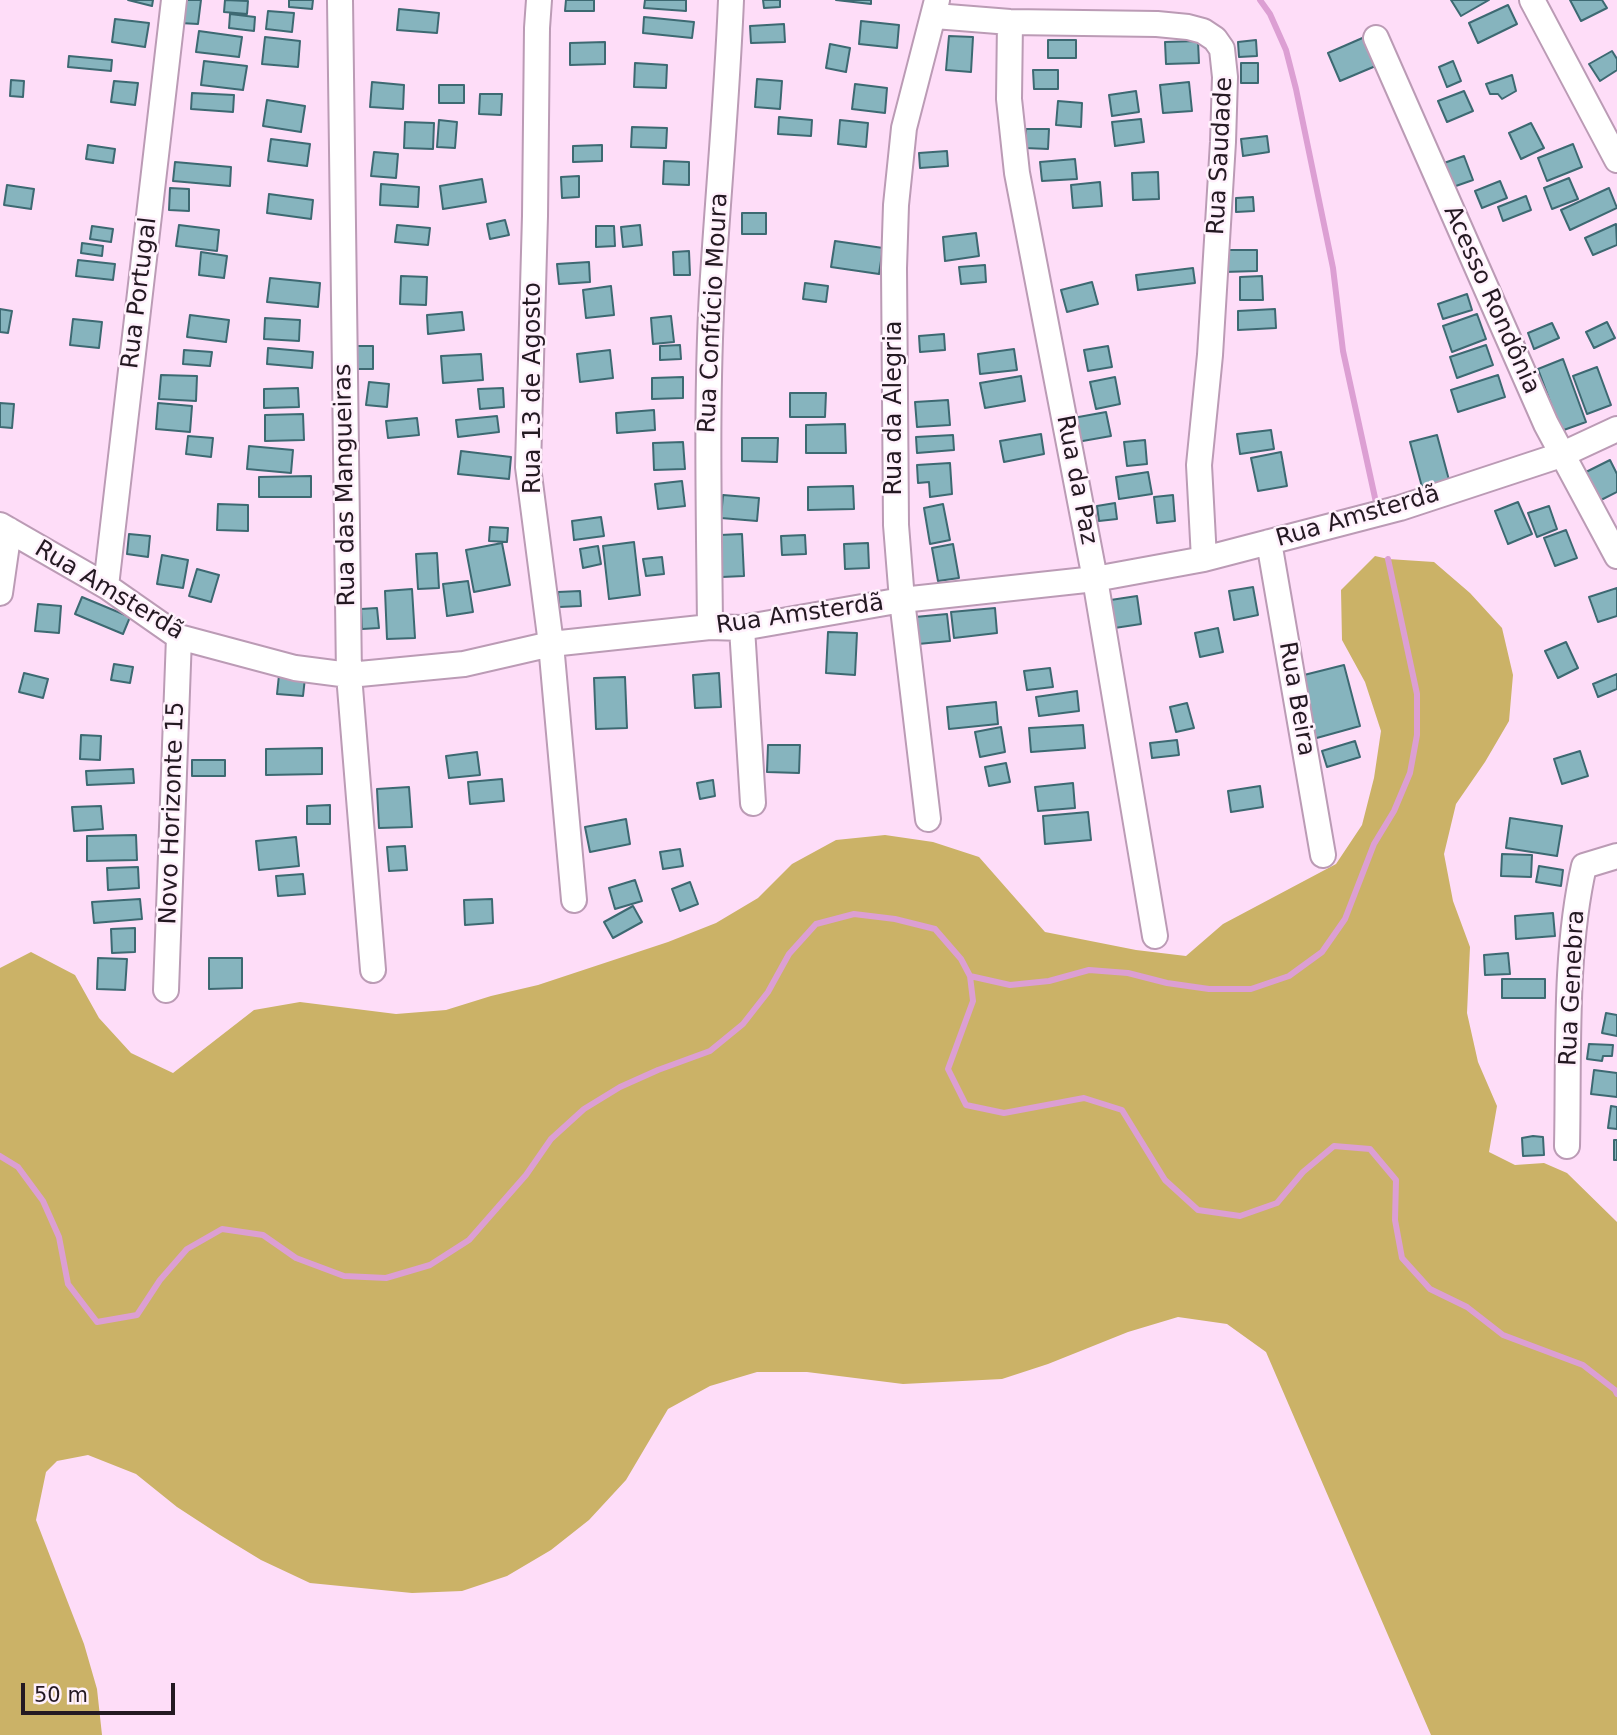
<!DOCTYPE html>
<html>
<head>
<meta charset="utf-8">
<style>
  body { margin:0 }
  #map { position:relative; width:1617px; height:1735px; overflow:hidden; background:#feddf8; font-family:"DejaVu Sans",sans-serif }
  canvas { display:block }
  .scale { position:absolute; left:21px; top:1683px; width:154px; height:32px; box-sizing:border-box; border:4px solid #241922; border-top:0; padding-left:9px; font-size:21px; line-height:24px; white-space:nowrap; color:#241922; -webkit-text-stroke:5px #fff1fc; paint-order:stroke }
</style>
</head>
<body>
<div id="map">
<canvas width="1617" height="1735"></canvas>
<div class="scale">50 m</div>
</div>
<script>
const context = document.querySelector('canvas').getContext('2d');
context.lineJoin = 'round';
function paint(path, color) {
  context.fillStyle = color;
  context.fill(path, 'evenodd');
}
function stroke(path, color, width, dash) {
  context.strokeStyle = color;
  context.lineWidth = width;
  context.lineCap = dash ? 'butt' : 'round';
  context.setLineDash(dash || []);
  context.stroke(path);
}
function write(font, color, halo, rows, align = 'center') {
  context.font = font + ' "DejaVu Sans",sans-serif';
  context.lineWidth = 5;
  context.setLineDash([]);
  context.textBaseline = 'middle';
  context.strokeStyle = halo;
  context.fillStyle = color;
  for (const [text, x, y, turn = 0] of rows) {
    context.save();
    context.translate(x, y);
    context.rotate((+turn || 0) * Math.PI / 180);
    context.textAlign = isNaN(turn) ? turn : align;
    if (halo) context.strokeText(text, 0, 0);
    context.fillText(text, 0, 0);
    context.restore();
  }
}
const forest = new Path2D(`
  M1375 556 1388 559 1434 562 1470 593 1502 628 1513 675 1509 721 1485 762 1456 804 1444 854 1453 901 1470 947 1467 1013 1478 1062 1497 1106 1489 1152 1515 1165 1544 1163 1567 1173 1617 1222V1735H1431L1266 1352 1227 1324 1178 1317 1128 1332 1048 1364 1002 1379 903 1384 807 1372H757L710 1386 668 1409 626 1480 589 1520 551 1550 507 1576 462 1591 412 1593 310 1583 261 1560 220 1535 177 1507 136 1474 88 1455 57 1461 46 1472 36 1520 84 1644 97 1689 102 1735H0V968L31 952 75 975 99 1018 131 1053 173 1073 254 1010 300 1002 396 1014 446 1010 491 996 538 985 668 942 716 923 758 898 792 864 836 840 885 835 933 842 979 857 1045 932 1136 950 1186 956 1223 924 1336 864 1362 825 1374 778 1381 731 1365 682 1342 640 1341 590Z`);
const stream = new Path2D(`
  M1260 0 1270 14 1286 50 1296 89 1333 268 1343 351 1377 507
  M970 976 1010 985 1049 981 1089 970 1128 973 1167 983 1209 989H1251L1289 976 1322 952 1345 919 1374 844 1394 811 1410 773 1417 735V694L1388 559
  M0 1156 18 1167 43 1201 59 1237 68 1284 97 1322 137 1315 160 1280 187 1249 222 1229 263 1235 296 1258 344 1276 386 1278 430 1265 469 1240 526 1175 551 1139 584 1109 620 1087 658 1070 710 1051 743 1024 768 992 789 954 816 924 854 914 895 919 935 929 961 959 970 976 973 1001 948 1069 966 1105 1004 1113 1084 1098 1122 1110 1165 1180 1198 1210 1240 1216 1277 1203 1303 1172 1334 1146 1370 1149 1396 1180 1395 1220 1402 1258 1430 1289 1467 1307 1503 1335 1583 1365 1615 1390 1617 1394`);
const building = new Path2D(`
  M128 0H153L152 6Z
  M182 0H201L198 24 180 23Z
  M225 0 248 1 247 14 224 12Z
  M289 0H313L312 9 289 7Z
  M566 0H594V11H565Z
  M645 0H686V11L644 8Z
  M763 0H780V7L764 8Z
  M836 0H871V4Z
  M1451 0H1489L1461 16Z
  M1570 0H1602L1607 8 1581 21Z
  M1508 5 1517 24 1478 43 1469 23Z
  M399 9 439 13 437 33 397 30Z
  M268 11 294 13 292 32 266 29Z
  M230 14 255 17 254 31 229 28Z
  M644 17 694 22 692 38 643 33Z
  M115 19 149 23 145 47 112 42Z
  M861 21 899 25 897 48 859 44Z
  M784 24 785 42 751 43 750 26Z
  M199 31 242 37 239 57 196 52Z
  M949 36 973 37 971 72 946 70Z
  M1367 36 1378 65 1340 81 1328 53Z
  M265 37 300 41 298 67 262 64Z
  M1048 40H1076V58H1048Z
  M1256 40 1257 56 1239 57 1238 42Z
  M1198 41 1199 63 1166 64 1165 42Z
  M605 42V64L570 65V43Z
  M830 44 850 48 846 72 826 68Z
  M1612 51 1617 59V70L1600 81 1589 64Z
  M69 56 112 60 111 71 68 67Z
  M204 61 247 66 243 90 201 85Z
  M1453 61 1461 81 1447 87 1439 67Z
  M635 63 667 65 666 88 634 87Z
  M1241 63H1258V83H1241Z
  M1033 70H1058V89H1034Z
  M1512 75 1516 91 1502 99 1498 94H1490L1486 84Z
  M757 79 782 81 780 109 755 107Z
  M11 80 24 81 23 97 10 96Z
  M114 81 138 83 135 105 111 102Z
  M372 82 404 85 403 109 370 107Z
  M1189 82 1192 111 1163 113 1160 85Z
  M855 84 887 88 885 113 852 109Z
  M439 85H464V103H439Z
  M1136 91 1139 112 1112 116 1109 95Z
  M1464 91 1473 111 1447 122 1438 101Z
  M192 93 234 95 233 112 191 109Z
  M480 94H502L501 115 479 114Z
  M267 100 305 106 301 132 263 126Z
  M1058 101 1082 103 1081 127 1056 125Z
  M779 117 812 120 811 136 778 134Z
  M1141 119 1144 142 1115 146 1112 122Z
  M439 120 457 122 455 148 437 147Z
  M840 120 868 123 866 147 838 144Z
  M405 122 434 123 433 149 404 148Z
  M1531 123 1544 148 1521 159 1509 133Z
  M632 127 667 128 666 148 631 147Z
  M1026 129H1049L1048 149 1025 148Z
  M1267 136 1269 152 1243 156 1241 139Z
  M271 139 310 144 307 166 268 161Z
  M1573 144 1582 167 1547 181 1538 158Z
  M88 145 115 149 113 163 86 159Z
  M602 145V161L573 162V146Z
  M947 151 948 166 920 168 919 153Z
  M374 152 398 154 396 178 371 176Z
  M1464 156 1473 180 1453 187 1444 163Z
  M1075 159 1077 179 1042 181 1040 162Z
  M664 161 689 162V185L663 184Z
  M175 162 231 167 230 186 173 181Z
  M1158 172 1159 199 1133 200 1132 173Z
  M579 176V197L562 198 561 177Z
  M1569 178 1578 199 1552 209 1544 188Z
  M482 179 486 202 443 209 440 186Z
  M1500 181 1507 198 1482 208 1475 191Z
  M1100 182 1102 206 1073 208 1071 185Z
  M381 184 419 187 418 207 380 205Z
  M7 185 34 189 31 209 4 205Z
  M170 188 189 189V211L169 210Z
  M1609 188 1617 208 1570 230 1561 210Z
  M269 194 313 200 311 219 267 213Z
  M1526 196 1531 210 1503 221 1498 207Z
  M1253 197 1254 211 1236 212V198Z
  M742 213H766V234H742Z
  M505 220 509 235 490 239 487 224Z
  M1616 224 1617 245 1593 255 1585 238Z
  M179 225 219 230 217 251 176 246Z
  M397 225 430 228 428 245 395 242Z
  M640 225 642 245 623 247 621 227Z
  M92 226 113 229 111 242 90 239Z
  M596 226H614L615 246 596 247Z
  M976 233 979 256 945 261 943 237Z
  M835 241 883 248 879 274 831 267Z
  M82 243 103 246 102 256 81 253Z
  M1224 250H1257V271L1224 272Z
  M689 251 690 275H674L673 252Z
  M201 252 227 256 224 278 199 275Z
  M78 260 115 264 113 280 76 276Z
  M589 262 590 282 559 284 557 264Z
  M985 265 986 282 961 284 959 267Z
  M1193 268 1195 283 1138 290 1136 275Z
  M401 276 427 277 426 305 400 304Z
  M1262 276 1263 300H1240V277Z
  M270 278 320 283 318 307 267 302Z
  M1092 282 1098 304 1067 312 1061 290Z
  M805 283 828 286 826 302 803 299Z
  M611 286 614 315 586 318 583 290Z
  M1467 294 1472 310 1443 319 1438 304Z
  M0 309 12 311 8 333 0 332Z
  M1275 309 1276 328 1238 330V311Z
  M462 312 464 330 428 334 427 315Z
  M1477 314 1486 339 1452 352 1443 326Z
  M190 315 229 320 226 342 187 337Z
  M671 316 674 342 653 344 651 318Z
  M265 318 300 320 299 341 264 339Z
  M73 319 102 322 99 348 70 345Z
  M1607 322 1615 338 1594 348 1586 332Z
  M1552 323 1559 338 1534 349 1528 333Z
  M944 334 945 350 920 352 919 336Z
  M680 345 681 359 660 360V346Z
  M1486 345 1493 365 1457 378 1450 357Z
  M352 346H373V369H352Z
  M1108 346 1112 367 1088 371 1084 350Z
  M268 348 313 352 312 368 267 364Z
  M1014 349 1017 370 980 374 978 354Z
  M184 350 212 352 210 366 183 364Z
  M610 350 613 378 580 382 577 354Z
  M481 354 483 380 443 383 441 356Z
  M1563 359 1586 422 1561 431 1538 369Z
  M1597 367 1611 405 1587 414 1573 376Z
  M161 375 197 376 196 401 159 399Z
  M1498 375 1505 397 1458 412 1451 390Z
  M1021 376 1025 401 985 408 980 383Z
  M683 377V398L652 399V378Z
  M1115 377 1120 404 1096 409 1090 382Z
  M369 382 389 384 387 407 366 405Z
  M298 388 299 407 264 408V389Z
  M503 388 504 407 480 409 478 389Z
  M790 393H826L825 417H790Z
  M948 400 950 425 917 427 915 402Z
  M0 403 14 404 12 428 0 427Z
  M158 403 192 406 190 432 156 429Z
  M654 410 655 430 617 433 616 413Z
  M1106 412 1111 436 1077 442 1073 418Z
  M303 414 304 440 265 441V415Z
  M497 416 499 432 458 437 456 420Z
  M417 418 419 435 388 438 386 421Z
  M845 424 846 453H806V425Z
  M1271 430 1274 449 1240 454 1237 434Z
  M1041 434 1044 454 1004 462 1000 441Z
  M953 435 954 450 917 453 916 437Z
  M1437 435 1449 480 1422 487 1410 442Z
  M188 436 213 438 211 457 186 454Z
  M742 438H778L777 462 742 461Z
  M1145 440 1147 464 1127 466 1124 442Z
  M683 442 685 469 654 470 653 443Z
  M249 446 293 450 291 473 247 469Z
  M461 451 511 457 509 479 458 474Z
  M1281 452 1287 486 1258 491 1251 458Z
  M1610 460 1617 474V492L1599 501 1584 473Z
  M950 463 952 494 930 497 929 482 918 483 917 465Z
  M1148 472 1152 494 1119 499 1116 477Z
  M311 476V497H259V477Z
  M682 481 685 506 658 509 655 484Z
  M853 486 854 509 808 510V487Z
  M723 495 759 498 757 521 721 518Z
  M1173 495 1175 521 1157 523 1154 497Z
  M1518 502 1532 534 1508 544 1495 511Z
  M1115 503 1117 519 1099 521 1097 506Z
  M218 504 248 505V531L217 530Z
  M943 504 950 540 930 544 924 508Z
  M1549 506 1557 529 1537 537 1528 513Z
  M601 517 604 536 574 540 572 521Z
  M490 527 508 528 507 542 489 541Z
  M1566 530 1577 558 1555 566 1544 538Z
  M129 534 150 536 148 557 127 554Z
  M742 534 744 576 722 577 720 535Z
  M805 535 806 554 782 555 781 536Z
  M634 542 640 595 609 599 603 546Z
  M502 543 510 585 474 592 466 550Z
  M868 543 869 568 845 569 844 544Z
  M953 544 959 578 938 581 932 548Z
  M598 546 601 564 583 568 580 549Z
  M437 553 439 588 418 589 416 554Z
  M162 555 188 560 183 588 157 584Z
  M662 557 664 574 646 576 643 559Z
  M197 569 219 575 211 602 189 596Z
  M468 581 473 612 447 616 443 584Z
  M1253 587 1258 615 1234 620 1229 591Z
  M1617 588V616L1598 622 1589 597Z
  M412 589 415 638 387 639 385 591Z
  M580 591 581 606 559 607 558 592Z
  M1137 596 1141 624 1108 629 1104 601Z
  M82 597 130 617 123 634 75 614Z
  M38 604 61 606 59 633 35 631Z
  M377 608 379 628 362 629 361 609Z
  M995 608 997 633 954 638 951 612Z
  M947 614 950 641 918 644 915 617Z
  M1218 628 1223 652 1200 657 1195 633Z
  M828 632 857 633 855 675 826 673Z
  M1566 642 1578 668 1558 678 1545 651Z
  M114 664 133 667 130 683 111 680Z
  M1344 665 1360 726 1313 739 1296 677Z
  M1050 668 1053 687 1027 690 1024 671Z
  M24 673 48 679 43 698 19 692Z
  M719 673 721 707 695 708 693 675Z
  M1617 674V689L1598 697 1593 684Z
  M279 675 305 678 303 696 277 694Z
  M625 677 627 728 596 729 594 678Z
  M1077 691 1079 711 1039 716 1036 697Z
  M996 702 998 724 949 729 947 707Z
  M1187 703 1194 728 1176 732 1170 707Z
  M1083 725 1085 748 1031 752 1029 728Z
  M1001 727 1005 752 980 757 975 732Z
  M81 735 101 736 100 760 80 759Z
  M1177 740 1179 755 1152 758 1150 743Z
  M1355 741 1360 757 1327 767 1322 751Z
  M768 745H800L799 773 767 772Z
  M322 748V774L266 775V749Z
  M1580 751 1588 776 1562 784 1554 759Z
  M477 752 480 775 449 778 446 756Z
  M192 760H225V776H192Z
  M1006 763 1010 782 989 786 985 767Z
  M133 769 134 783 87 785 86 771Z
  M502 779 504 801 470 804 468 782Z
  M713 780 715 796 700 799 697 783Z
  M1073 783 1075 808 1038 811 1035 787Z
  M1260 786 1263 807 1231 812 1228 791Z
  M409 787 412 827 379 828 377 789Z
  M330 805V824H307V806Z
  M101 806 103 829 74 831 72 807Z
  M1088 812 1091 840 1045 844 1043 816Z
  M1510 818 1562 826 1557 856 1506 848Z
  M626 819 630 844 590 852 585 827Z
  M136 835 137 860 87 861V836Z
  M296 837 299 866 259 870 256 841Z
  M405 846 407 870 389 871 387 847Z
  M680 849 683 866 663 869 660 852Z
  M1502 854 1532 855 1531 877 1501 876Z
  M1539 866 1563 870 1561 886 1536 882Z
  M138 867 139 888 108 890 107 868Z
  M303 874 305 894 278 896 276 876Z
  M635 880 642 901 615 909 609 888Z
  M690 882 698 904 680 911 672 889Z
  M140 899 142 919 94 923 92 902Z
  M492 899 493 923 465 925 464 900Z
  M633 906 642 922 613 938 604 922Z
  M1553 913 1555 936 1516 939 1515 916Z
  M135 928V952L112 953 111 929Z
  M1508 953 1510 974 1485 975 1484 955Z
  M98 958 127 959 125 990 97 989Z
  M209 958H242V988L209 989Z
  M1502 979H1545V998H1502Z
  M1606 1013 1617 1015V1036L1602 1033Z
  M1589 1044 1613 1045 1612 1056H1603L1602 1061 1587 1059Z
  M1594 1070 1617 1073V1097L1591 1094Z
  M1611 1106 1617 1107V1129L1608 1128Z
  M1533 1136 1543 1137 1544 1155 1523 1156 1522 1138Z
  M1614 1140H1617V1160H1614Z`);
const minor = new Path2D(`
  M340 0 349 675 373 970
  M539 0 537 28 535 216 528 467 551 644 574 900
  M1532 0 1617 160
  M935 16 1010 22 1157 24 1188 27 1203 31 1215 39 1222 49 1225 77 1223 142 1210 355 1199 465 1204 559
  M1010 22 1009 99 1017 173 1095 579 1155 936
  M1376 38 1546 424 1617 556
  M0 525 106 586 179 637 295 668 349 675 464 664 551 644 710 627 742 628 902 600 1095 579 1204 559 1400 508 1561 455 1617 429
  M1269 542 1323 855
  M106 586 174 0
  M0 593 9 530
  M710 627C709 515 706 404 712 292 718 195 727 98 731 0
  M742 628 753 803
  M928 819 902 600 896 525 894 268 896 205 904 128 937 0
  M166 990 179 637
  M1567 1146C1569 1056 1564 953 1584 866L1617 856`);
const streetNames = [
  ["Rua Saudade",1221,156,-87],
  ["Rua Portugal",140,293,-83],
  ["Acesso Rondônia",1491,300,66],
  ["Rua Confúcio Moura",714,313,-87],
  ["Rua 13 de Agosto",534,388,-90],
  ["Rua da Alegria",895,408,-90],
  ["Rua da Paz",1076,480,79],
  ["Rua das Mangueiras",346,485,-91],
  ["Rua Amsterdã",1358,517,-16],
  ["Rua Amsterdã",109,591,31],
  ["Rua Amsterdã",800,615,-8],
  ["Rua Beira",1296,699,80],
  ["Novo Horizonte 15",173,813,-88],
  ["Rua Genebra",1573,988,-87]
];
paint(forest, '#cbb267');
stroke(stream, '#dc9fd3', 6);
paint(building, '#86b4be');
stroke(building, '#3d6972', 2);
stroke(minor, '#bb9bb5', 28);
stroke(minor, '#fff', 24);
write('24px', '#241922', '#fff1fc', streetNames);
</script>
</body>
</html>
